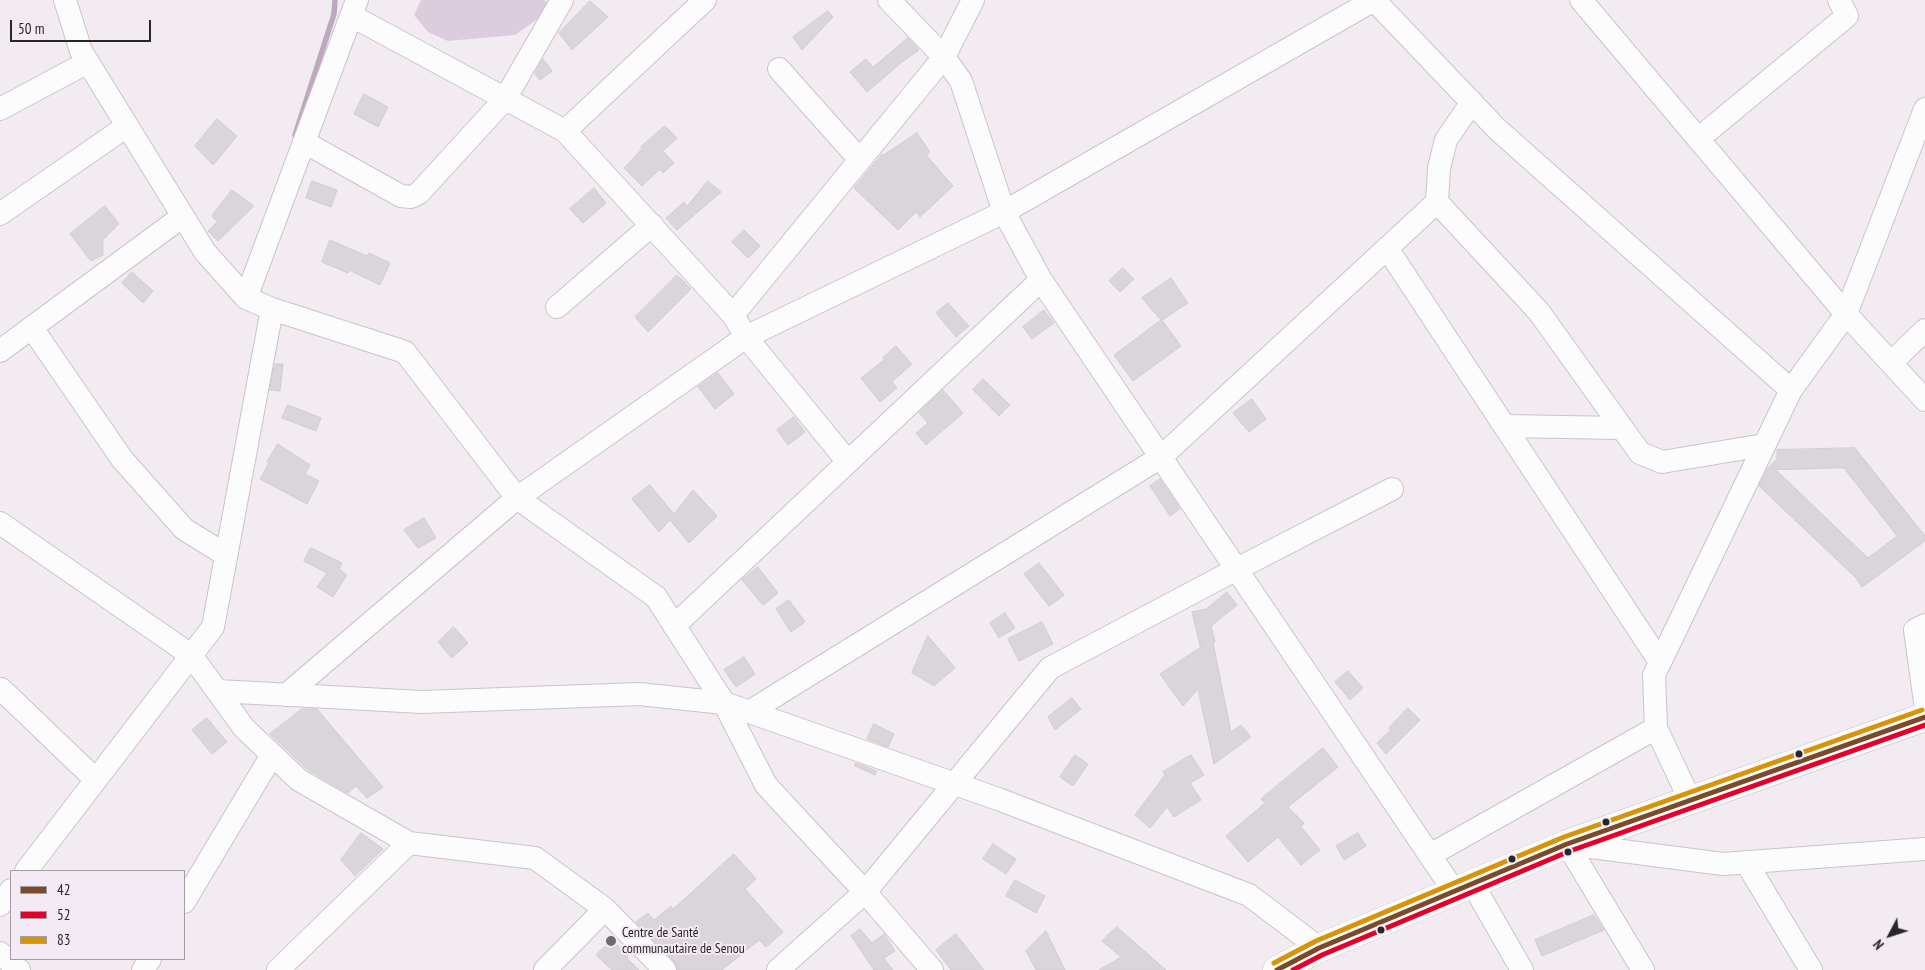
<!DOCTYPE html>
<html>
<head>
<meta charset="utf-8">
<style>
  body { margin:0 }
  #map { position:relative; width:1925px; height:970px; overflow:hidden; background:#f2ecf2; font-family:"PT Sans Narrow",sans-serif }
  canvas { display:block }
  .legend { position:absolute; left:10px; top:870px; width:175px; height:90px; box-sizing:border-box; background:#f4eaf4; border:1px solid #a39ca3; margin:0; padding:6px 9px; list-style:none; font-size:15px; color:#292629 }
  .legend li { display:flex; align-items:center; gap:10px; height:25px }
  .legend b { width:25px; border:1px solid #a39ca3 }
  .north { position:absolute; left:1865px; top:910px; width:50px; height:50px; -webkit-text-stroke:4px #f4eaf4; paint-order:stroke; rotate:230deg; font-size:14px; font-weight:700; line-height:20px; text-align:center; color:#292629 }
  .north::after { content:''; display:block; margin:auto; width:18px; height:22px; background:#292629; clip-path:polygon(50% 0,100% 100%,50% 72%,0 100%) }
  .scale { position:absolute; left:10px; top:20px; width:141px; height:22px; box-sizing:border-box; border:2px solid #292629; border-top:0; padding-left:6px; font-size:15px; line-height:18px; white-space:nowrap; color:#292629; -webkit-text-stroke:4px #f4eaf4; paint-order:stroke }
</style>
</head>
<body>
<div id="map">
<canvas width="1925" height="970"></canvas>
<ul class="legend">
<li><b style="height:6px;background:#7a4b2a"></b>42</li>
<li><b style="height:6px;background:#e4002b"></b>52</li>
<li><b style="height:6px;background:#d89306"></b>83</li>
</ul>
<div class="north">N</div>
<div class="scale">50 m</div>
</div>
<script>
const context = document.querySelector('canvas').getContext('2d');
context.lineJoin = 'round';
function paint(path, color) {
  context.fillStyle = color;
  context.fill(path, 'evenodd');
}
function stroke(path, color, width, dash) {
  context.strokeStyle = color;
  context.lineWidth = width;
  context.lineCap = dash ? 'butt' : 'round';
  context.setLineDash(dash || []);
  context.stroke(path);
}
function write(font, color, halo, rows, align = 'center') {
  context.font = font + ' "PT Sans Narrow",sans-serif';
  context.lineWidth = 4;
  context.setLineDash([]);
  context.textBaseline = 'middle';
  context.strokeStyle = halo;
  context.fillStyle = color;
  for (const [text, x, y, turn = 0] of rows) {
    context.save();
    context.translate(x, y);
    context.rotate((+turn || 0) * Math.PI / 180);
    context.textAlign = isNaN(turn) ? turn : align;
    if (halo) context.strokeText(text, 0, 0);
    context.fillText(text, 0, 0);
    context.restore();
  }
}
const green = new Path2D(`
  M421 0H544L547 2 545 14 515 35 448 41 428 32 414 15Z`);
const stream = new Path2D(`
  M295 135 334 14 335 0`);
const building = new Path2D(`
  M590 1 608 17 572 50 559 33Z
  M828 11 833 17 802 50 793 37Z
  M908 38 919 50 902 62 867 92 850 72 866 59 873 67Z
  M543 59 552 71 540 80 535 74Z
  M364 94 388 107 378 127 354 114Z
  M217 119 237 136 213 165 195 146Z
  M665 126 677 138 663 151 674 163 663 173 660 169 642 186 624 168 642 149 641 147Z
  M917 133 930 152 926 155 953 186 920 217 916 212 898 230 854 188 882 154 883 155Z
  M312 181 337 190 331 207 306 198Z
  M708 181 721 192 677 230 666 218 684 202 687 206Z
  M594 188 606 203 583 223 570 209Z
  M232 190 254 206 218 241 208 231 217 222 212 216Z
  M105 206 119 224 103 240V255L91 261 70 234Z
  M744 230 760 246 748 258 732 242Z
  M330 240 367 256 369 253 390 263 380 285 349 270 348 273 322 262Z
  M1123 268 1134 279 1120 292 1109 281Z
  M132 272 153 291 143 303 122 283Z
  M677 275 691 289 648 332 635 317Z
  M1171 278 1188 303 1162 320 1181 346 1133 381 1114 355 1161 320 1142 298Z
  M948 303 969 326 956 337 936 313Z
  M1044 310 1054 323 1032 339 1023 327Z
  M896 346 912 364 892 382 897 388 880 402 861 378 884 360 883 358Z
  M275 364H283L280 391 270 390Z
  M718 373 734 394 715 409 698 387Z
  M983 379 1010 405 999 416 973 390Z
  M943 390 963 413 926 445 916 433 928 423 919 413Z
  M1252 399 1266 419 1249 432 1233 413Z
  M288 405 321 418 316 431 282 418Z
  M794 417 805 432 788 445 777 430Z
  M278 444 310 465 305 474 319 481 307 504 260 479 269 463 267 462Z
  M1855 448 1925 536V541L1862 587 1856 578 1759 486 1768 468 1777 459V450ZM1844 468 1897 536 1868 558 1776 470Z
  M1160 479 1180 509 1170 516 1150 486Z
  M650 485 674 514 693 490 717 516 689 543 670 520 659 532 632 499Z
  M424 518 436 538 418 548 404 530Z
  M311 548 342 563 339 569 347 575 333 597 317 587 327 573 304 561Z
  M1039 563 1064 595 1049 606 1024 574Z
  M758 567 778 593 763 605 742 580Z
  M1227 592 1237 605 1211 626 1215 642 1213 643 1231 732 1241 725 1251 737 1214 764 1198 689 1183 706 1160 674 1204 645 1200 646 1192 612 1206 609Z
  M789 600 805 622 791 632 776 609Z
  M1005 613 1015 628 999 638 990 623Z
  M1042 622 1053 644 1019 661 1008 639Z
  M454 627 468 643 452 658 438 642Z
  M928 636 955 668 934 686 912 673Z
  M744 657 755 674 736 687 724 670Z
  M1348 671 1363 688 1350 700 1335 682Z
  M1072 698 1081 709 1055 730 1048 717Z
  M1408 708 1420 720 1386 754 1377 743 1391 730 1389 728Z
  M302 709H317L383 787 367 798 356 786 348 793 307 769 270 734Z
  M207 718 227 742 212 754 192 730Z
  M874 724 894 734 888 747 867 739Z
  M1323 748 1338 767 1288 807 1304 823 1301 827 1320 850 1301 865 1278 837 1248 862 1226 836 1265 803 1261 799Z
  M1075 755 1088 764 1073 786 1060 777Z
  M1191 755 1204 775 1190 783 1201 800 1174 817 1167 807 1150 828 1135 815 1165 775 1163 772Z
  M856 763 877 771 875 775 855 766Z
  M361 833 383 849 355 876 341 860Z
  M1358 833 1366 846 1344 860 1336 846Z
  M993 844 1016 859 1006 874 983 859Z
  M734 854 756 879 745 889 783 932 766 947 759 940 722 970H678L674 961 636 922 648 913 654 920 671 906 673 909Z
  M1015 880 1045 896 1036 913 1006 896Z
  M1594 915 1604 930 1542 956 1535 940Z
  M1117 927 1166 970H1099L1121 957 1102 941Z
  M860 929 872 943 884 934 895 951 884 958 893 970H874L851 936Z
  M1046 931 1065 970H1036L1026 951Z
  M956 934 984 970H951L936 950Z
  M613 940 628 957 627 958 639 970H612L596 955Z`);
const minor = new Path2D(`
  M65 0 81 51 205 252 246 298 272 309 405 352 517 498 656 597 724 703 766 785 865 892 932 970
  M889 0 944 57 961 81 1004 212 1041 280 1454 891
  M1374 0 1497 129 1791 390
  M1581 0 1846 314 1925 400
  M352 16 565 131 733 315 746 337 848 462
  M779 69 860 160
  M0 109 88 62
  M565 131 705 0
  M1698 139 1847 16 1839 0
  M304 142 401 196 411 197 419 193 505 99 562 0
  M1437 202 1539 312 1640 453 1662 462 1764 445
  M0 214 127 126
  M1387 248 1660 662
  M246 298 357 0
  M557 307 652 225
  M733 315 944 57 973 0
  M32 328 122 459 184 529 226 555
  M0 351 183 216
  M1891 363 1925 330
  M1505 426 1622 428
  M0 523 191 655 244 728 299 780 409 843 535 858 605 909 665 970
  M1925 625 1915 630 1925 702
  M674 626 1041 280
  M0 690 1 689 96 780
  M218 691 422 702 639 694 724 703 998 799 1249 895 1319 948
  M286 695 517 498 746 337 1004 212 1374 0
  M749 712 1161 457 1437 202 1439 168 1446 140 1472 102
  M1690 800 1656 728 1654 675 1791 390 1846 314 1925 109
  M1567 844 1643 970
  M1568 844 1723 864 1925 849
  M1430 855 1656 728
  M1746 862 1811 970
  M26 871 213 627 272 309
  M1472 883 1522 970
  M184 902 272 755
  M0 905 11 890
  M0 953 19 970
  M143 970 150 959
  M278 970 409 843
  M545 970 605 909
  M778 970 865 892 1050 668 1237 569 1392 489`);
const highway = new Path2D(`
  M1277 970 1319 948 1567 844 1925 717`);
const bus1 = new Path2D(`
  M1277 970 1319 948 1567 844 1925 717`);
const bus2 = new Path2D(`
  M1293 970 1322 955 1570 851 1925 725`);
const bus3 = new Path2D(`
  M1274 963 1316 941 1564 837 1922 710`);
const markers = [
  [1799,754,4.5,"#292629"],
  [1606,822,4.5,"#292629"],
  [1568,852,4.5,"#292629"],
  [1512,859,4.5,"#292629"],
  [1381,930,4.5,"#292629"],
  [611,941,6,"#6f6b6f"]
];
const poiNames = [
  ["Centre de Santé",622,933],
  ["communautaire de Senou",622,949]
];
paint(green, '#dccddd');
stroke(stream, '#bea8bf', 5.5);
paint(building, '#d9d5da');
stroke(building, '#d0ccd0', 1);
stroke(minor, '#c9c4c9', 24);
stroke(highway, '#c9c4c9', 29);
stroke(minor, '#fdfcfd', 22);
stroke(highway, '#fdfcfd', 28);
stroke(bus1, '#7a4b2a', 5);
stroke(bus2, '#e4002b', 5);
stroke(bus3, '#d89306', 5);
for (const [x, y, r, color] of markers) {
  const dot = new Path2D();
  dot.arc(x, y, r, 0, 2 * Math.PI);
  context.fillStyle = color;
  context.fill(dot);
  stroke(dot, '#f4eaf4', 2);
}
write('14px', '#292629', '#f4eaf4', poiNames, 'left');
</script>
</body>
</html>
